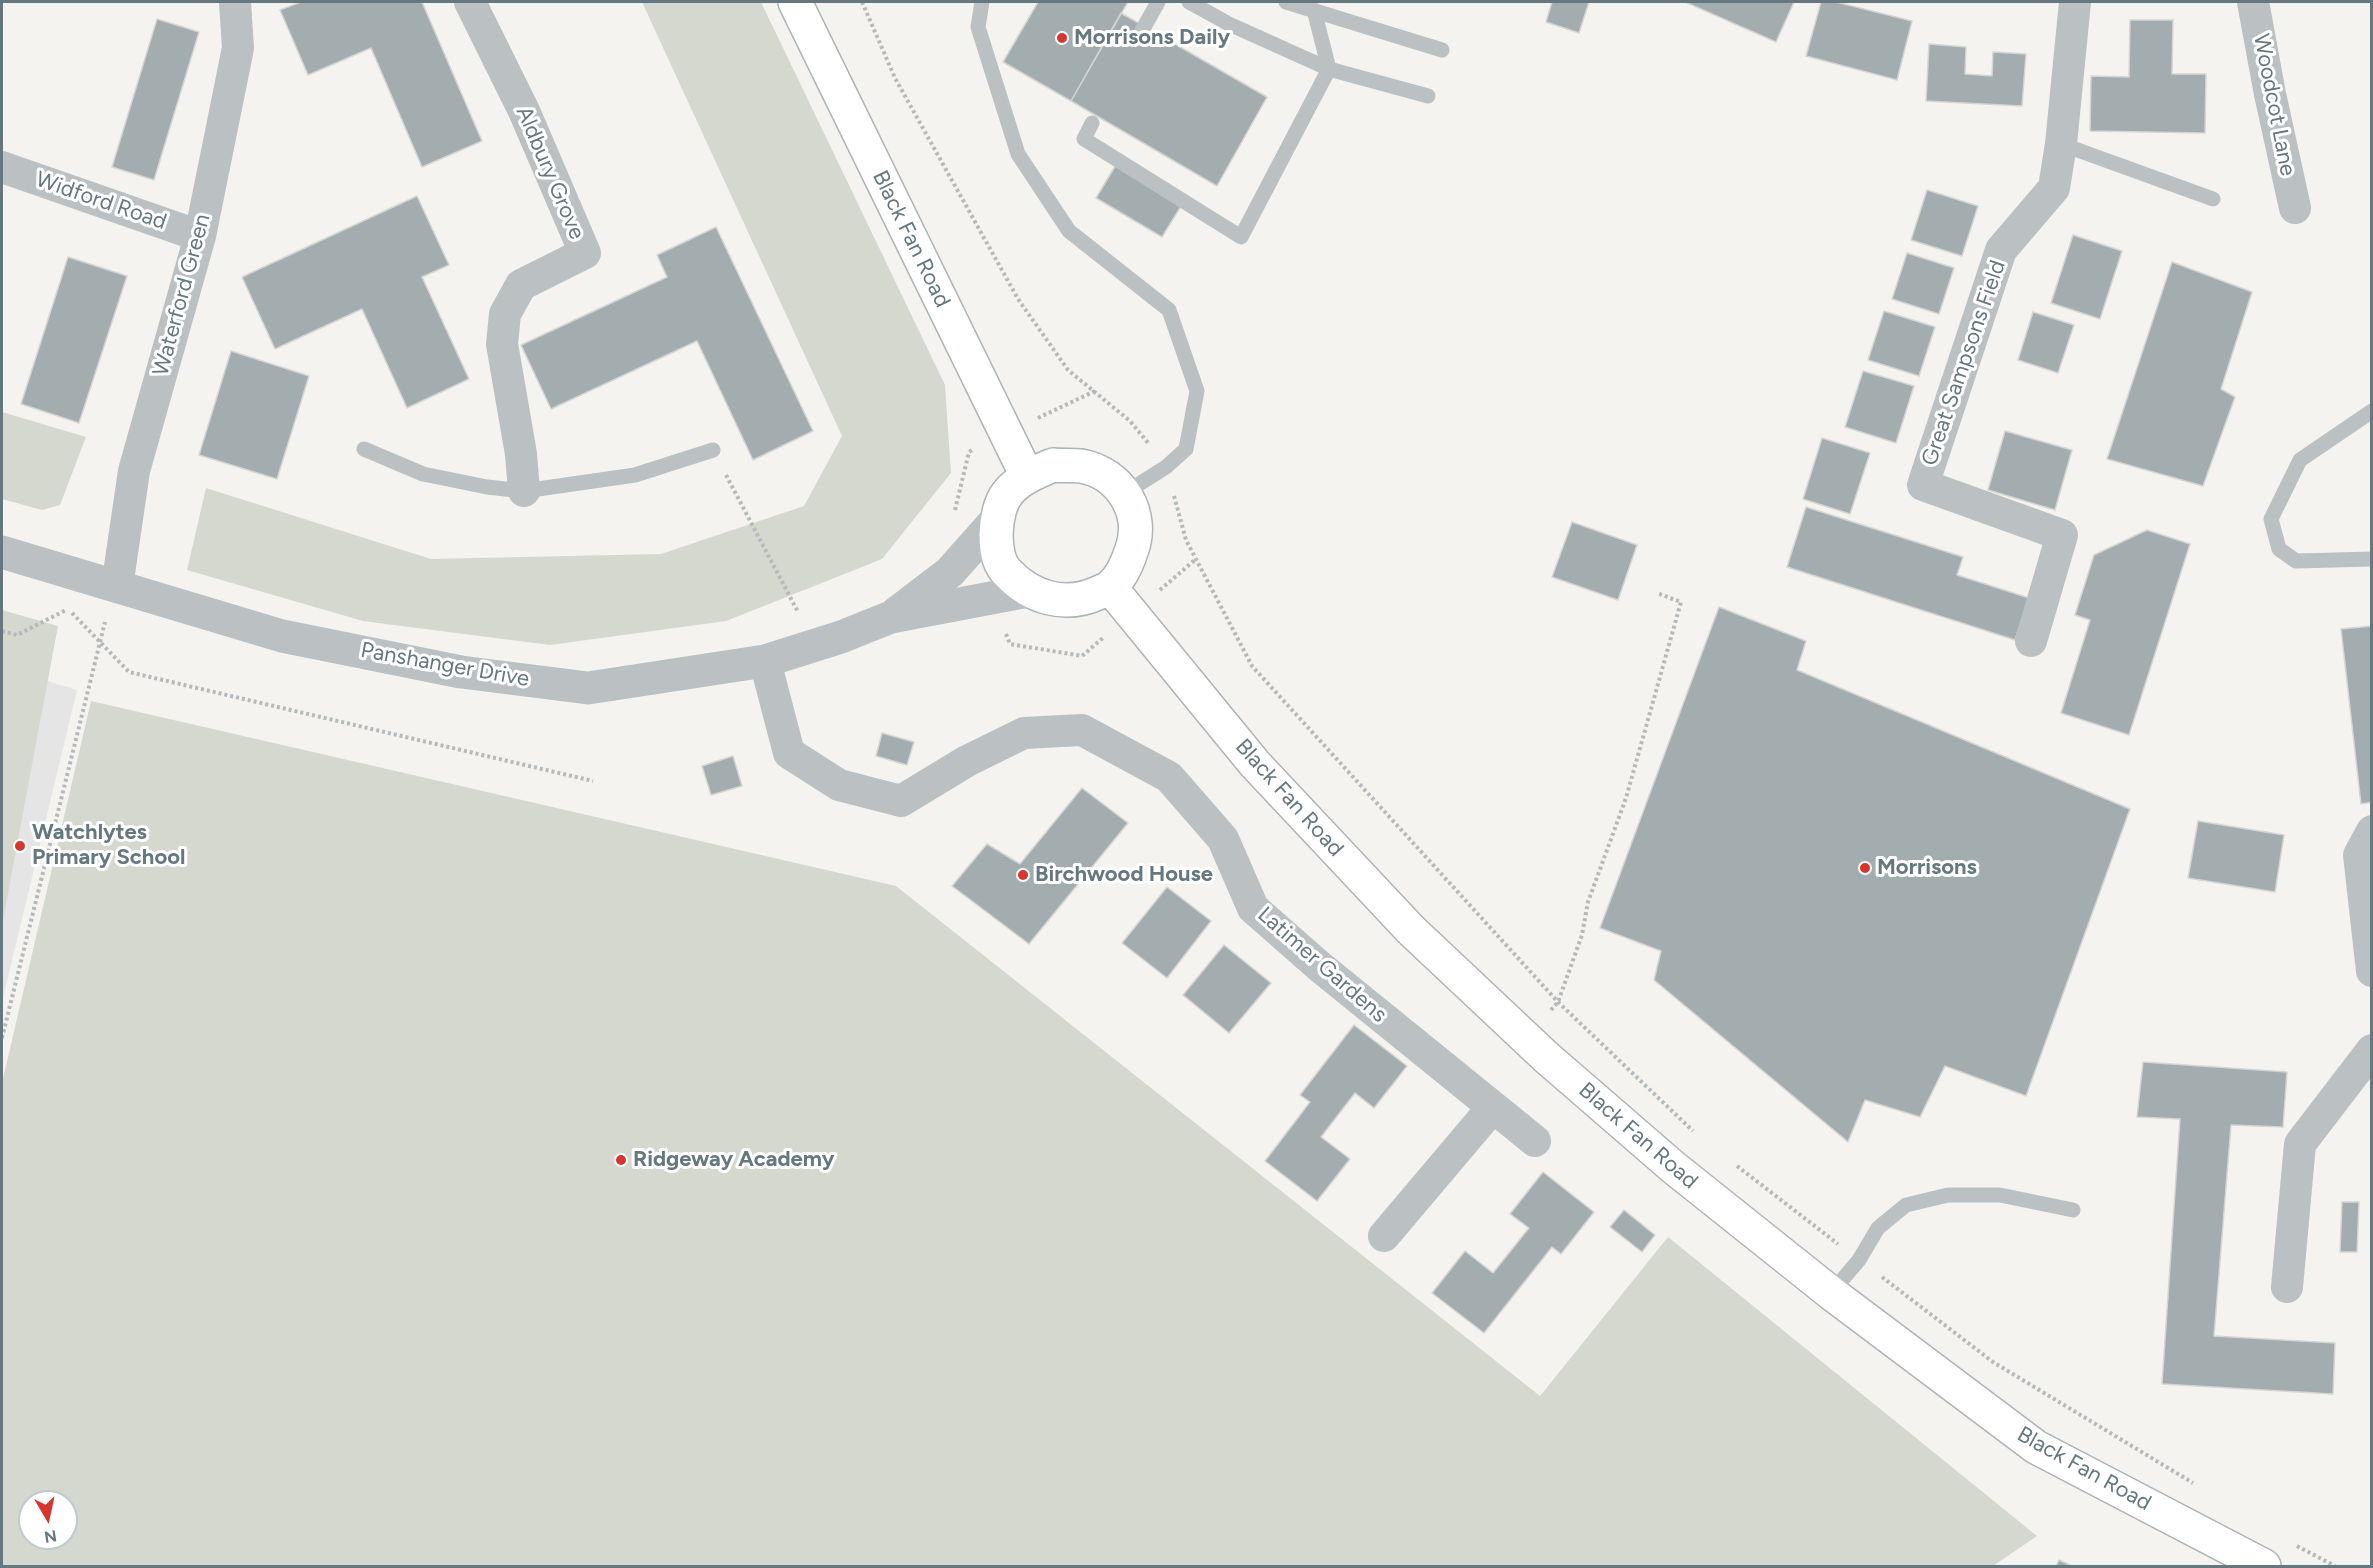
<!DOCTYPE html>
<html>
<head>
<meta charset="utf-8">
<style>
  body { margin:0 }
  #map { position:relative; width:2373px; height:1568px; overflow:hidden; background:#f4f3f0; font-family:Figtree,sans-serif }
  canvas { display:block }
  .frame { position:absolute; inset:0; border:3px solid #65787f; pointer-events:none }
  .north { position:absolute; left:18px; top:1490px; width:60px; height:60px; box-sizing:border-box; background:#fff; border:2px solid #c1c9cc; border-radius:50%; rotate:171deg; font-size:16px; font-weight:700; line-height:24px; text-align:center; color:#65787f }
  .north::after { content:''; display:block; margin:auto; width:21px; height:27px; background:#d6362d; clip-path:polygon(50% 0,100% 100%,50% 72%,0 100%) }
</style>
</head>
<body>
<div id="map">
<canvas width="2373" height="1568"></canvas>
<div class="frame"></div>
<div class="north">N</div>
</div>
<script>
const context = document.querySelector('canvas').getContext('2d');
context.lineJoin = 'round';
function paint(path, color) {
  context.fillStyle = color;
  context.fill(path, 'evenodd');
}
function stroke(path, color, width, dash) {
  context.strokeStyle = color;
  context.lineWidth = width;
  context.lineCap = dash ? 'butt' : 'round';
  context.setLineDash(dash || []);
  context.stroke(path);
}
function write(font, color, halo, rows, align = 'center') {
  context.font = font + ' Figtree,sans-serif';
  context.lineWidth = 6;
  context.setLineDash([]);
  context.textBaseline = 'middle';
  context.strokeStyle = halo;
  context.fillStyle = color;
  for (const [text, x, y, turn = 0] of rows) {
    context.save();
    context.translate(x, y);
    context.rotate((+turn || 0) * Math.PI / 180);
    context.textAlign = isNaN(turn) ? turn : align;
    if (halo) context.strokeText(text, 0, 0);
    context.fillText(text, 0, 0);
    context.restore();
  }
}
const built = new Path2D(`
  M2 667 77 690 2 1002Z`);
const green = new Path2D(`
  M642 2H761L945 385 951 473 882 559 726 621 550 645 363 621 187 570 206 488 431 559 661 554 804 506 842 436Z
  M2 412 86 437 60 505 42 510 2 499Z
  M2 610 58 626 2 925Z
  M91 701 896 886 1540 1396 1668 1237 2037 1536 1993 1566H2V1083ZM30 1502H66V1538H30Z`);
const building = new Path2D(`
  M301 2H422L482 141 422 167 371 48 308 75 280 10Z
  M1038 2H1128L1071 101 1003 62Z
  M1552 2H1589L1579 33 1546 22Z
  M1685 2H1794L1776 42Z
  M1821 2H1836L1912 21 1897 80 1806 56Z
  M1121 13 1267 97 1217 186 1071 101Z
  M157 19 199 32 154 180 112 167Z
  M2130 20H2173L2172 74H2206L2205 133 2090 131 2091 76 2129 77Z
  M1929 44 1966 47 1965 74 1992 76 1993 52 2026 54 2022 106 1926 101Z
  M1117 163 1183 203 1162 237 1096 198Z
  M1927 190 1978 206 1962 256 1911 240Z
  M417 196 449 265 422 277 469 379 407 408 362 309 275 349 242 277Z
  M716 227 813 431 753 460 697 341 551 409 521 345 667 277 657 255Z
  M2073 235 2122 251 2100 319 2051 303Z
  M1907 253 1954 268 1939 314 1892 299Z
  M68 257 127 276 79 423 21 404Z
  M2172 262 2252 292 2221 389 2235 397 2203 486 2107 459Z
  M1884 311 1935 327 1919 376 1868 360Z
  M2033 312 2074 325 2058 373 2018 360Z
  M231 351 309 376 277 479 199 455Z
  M1863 371 1914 386 1896 443 1845 427Z
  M2005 431 2072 450 2055 510 1988 490Z
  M1822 438 1870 453 1850 514 1803 499Z
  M1806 507 1963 557 1957 575 2029 598 2015 640 1787 567Z
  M1572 522 1637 545 1618 600 1552 577Z
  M2147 530 2190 544 2129 735 2061 713 2090 620 2075 615 2094 555Z
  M1719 607 1806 641 1797 670 2130 809 2026 1096 1945 1066 1920 1117 1865 1100 1848 1142 1654 980 1661 951 1600 928Z
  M2372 626V802L2361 804 2341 629Z
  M882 733 914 742 907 765 876 756Z
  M733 756 742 786 711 795 702 766Z
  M1082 788 1128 823 1029 944 952 886 987 844 1020 864Z
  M2198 821 2284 835 2275 892 2188 878Z
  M1167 887 1211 921 1167 978 1122 943Z
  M1224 945 1271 983 1229 1033 1183 995Z
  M1354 1025 1407 1066 1374 1108 1355 1093 1321 1137 1350 1159 1317 1201 1265 1161 1310 1102 1300 1095Z
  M2143 1062 2287 1072 2283 1127 2231 1125 2214 1336 2335 1343 2333 1394 2162 1384 2180 1119 2137 1117Z
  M1543 1172 1594 1212 1561 1254 1552 1247 1484 1333 1432 1293 1465 1251 1493 1273 1529 1228 1510 1214Z
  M2342 1202H2359L2357 1252H2340Z
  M1624 1210 1655 1235 1642 1252 1610 1227Z
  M2059 1560 2072 1566H2056Z`);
const path = new Path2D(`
  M862 2 895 78 1018 299 1068 370 1130 421 1149 444
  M1038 418 1095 391
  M726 475 798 612
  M1174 496 1186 540 1252 666 1558 1002 1693 1131
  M955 510 969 452 972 450
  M1160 590 1196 559
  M72 613 129 672 593 781
  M2 631 17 635 66 610
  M1006 634 1010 644 1082 656 1104 637
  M1551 1010 1558 1002 1582 935 1588 902 1626 798 1681 602 1657 593
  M2 1038 105 622
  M1737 1166 1838 1244
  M1882 1277 1993 1362 2193 1483
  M2297 1546 2335 1566`);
const service = new Path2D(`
  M982 2 978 27 1018 154 1069 231 1169 310 1197 391 1186 449 1166 467 1125 493
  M1189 2 1229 24 1329 69 1428 96
  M1286 2 1442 50
  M1139 36 1158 2
  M1092 123 1084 139 1241 237 1329 69 1314 10
  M2061 144 2213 199
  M2372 411 2300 460 2271 519 2279 549 2296 561 2372 559
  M364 449 423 474 487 487 524 491 635 475 713 450
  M1831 1293 1859 1260 1878 1228 1906 1205 1948 1195H2000L2073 1210`);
const minor = new Path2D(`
  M470 2 524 111 585 253 521 285 505 314 502 344 521 454 524 491
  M2253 2 2270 94 2295 208
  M2 167 200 236
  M117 587 134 471 200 236 238 48 235 2
  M2031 641 2062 535 1923 485 2001 250 2054 188 2061 144 2075 2
  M765 661 789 753 839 785 901 801 967 761 1024 733 1082 730 1169 777 1223 839 1253 908 1319 966 1535 1141
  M2372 831 2359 855 2372 971
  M1384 1236 1493 1107
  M2287 1287 2300 1144 2372 1050`);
const tertiary = new Path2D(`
  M2 552 282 636 461 672 588 688 765 661 841 637 891 617 1028 591
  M895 614 950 572 998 518`);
const secondary = new Path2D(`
  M795 2 1027 476
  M1053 465C1062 466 1072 465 1081 466 1121 473 1146 514 1131 552 1127 564 1120 579 1110 587 1107 590 1101 591 1098 593 1065 608 1031 598 1007 572 991 556 994 511 1007 494 1018 479 1037 472 1053 465Z
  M1110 587 1255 764 1411 930 1546 1057 1673 1167 1831 1293 2036 1447 2264 1566`);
const markers = [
  [1062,38,6,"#d6362d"],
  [20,846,6,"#d6362d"],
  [1865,868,6,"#d6362d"],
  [1023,875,6,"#d6362d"],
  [621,1160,6,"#d6362d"]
];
const poiNames = [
  ["Morrisons Daily",1074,38],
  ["Watchlytes",32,833],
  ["Primary School",32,858],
  ["Morrisons",1877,868],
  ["Birchwood House",1035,875],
  ["Ridgeway Academy",633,1160]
];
const streetNames = [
  ["Woodcot Lane",2274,105,79],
  ["Aldbury Grove",550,173,67],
  ["Widford Road",101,201,19],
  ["Black Fan Road",911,239,64],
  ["Waterford Green",182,295,-75],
  ["Great Sampsons Field",1964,363,-71],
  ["Panshanger Drive",445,665,10],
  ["Black Fan Road",1289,798,48],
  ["Latimer Gardens",1322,965,41],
  ["Black Fan Road",1638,1136,41],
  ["Black Fan Road",2084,1469,29]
];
paint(built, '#e4e5e4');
paint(green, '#d4d8cf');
paint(building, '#a3acaf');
stroke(building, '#d5d5d3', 1.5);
stroke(secondary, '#adb4b7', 36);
stroke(path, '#b5b9ba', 4, [3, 3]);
stroke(service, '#bbc0c2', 15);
stroke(minor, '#bbc0c2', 32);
stroke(tertiary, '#bbc0c2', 33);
stroke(secondary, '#fff', 33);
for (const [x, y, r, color] of markers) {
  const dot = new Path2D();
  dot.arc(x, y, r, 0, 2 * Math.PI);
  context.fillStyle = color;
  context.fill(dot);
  stroke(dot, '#fff', 2);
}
write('bold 22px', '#65787f', '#fff', poiNames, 'left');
write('22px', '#65787f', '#fff', streetNames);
</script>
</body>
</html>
